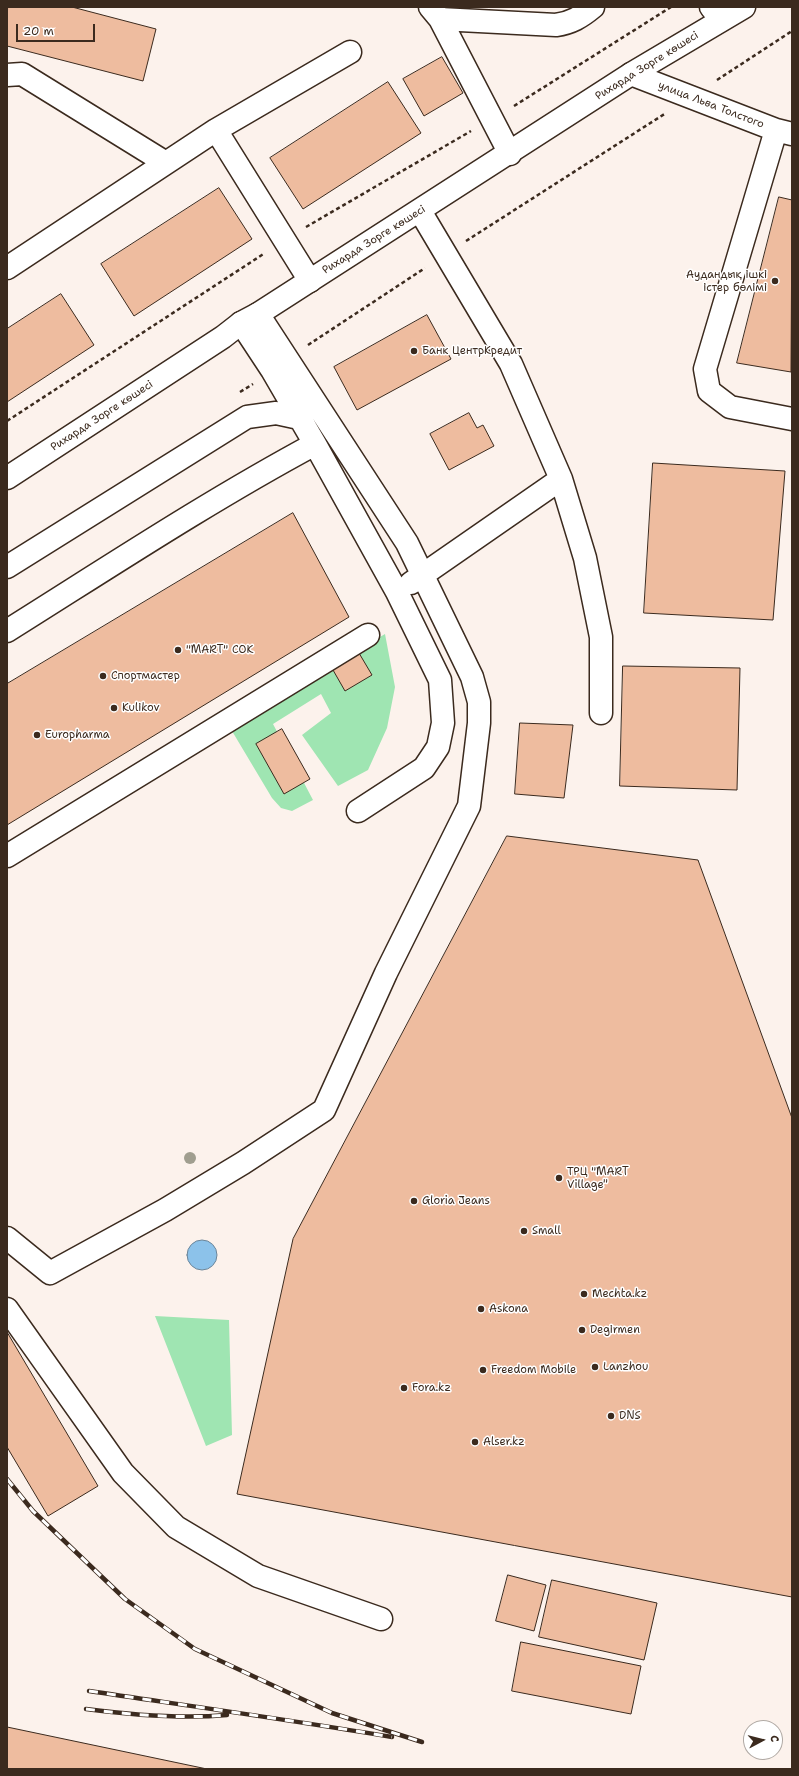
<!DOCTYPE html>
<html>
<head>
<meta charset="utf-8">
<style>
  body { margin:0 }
  #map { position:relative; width:799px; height:1776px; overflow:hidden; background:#fcf2ec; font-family:"Shantell Sans",sans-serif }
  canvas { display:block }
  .frame { position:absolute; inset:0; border:8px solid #3b2a1e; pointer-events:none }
  .north { position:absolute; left:743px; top:1720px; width:40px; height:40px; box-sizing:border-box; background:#fff; border:1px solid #b1aaa5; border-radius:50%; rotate:83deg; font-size:11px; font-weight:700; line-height:16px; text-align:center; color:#3b2a1e }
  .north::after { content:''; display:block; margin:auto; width:14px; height:18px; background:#3b2a1e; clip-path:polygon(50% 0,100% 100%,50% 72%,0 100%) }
  .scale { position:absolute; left:16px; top:24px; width:79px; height:18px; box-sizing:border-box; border:2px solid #3b2a1e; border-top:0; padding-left:5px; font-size:12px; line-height:14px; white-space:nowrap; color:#3b2a1e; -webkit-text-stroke:3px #fff; paint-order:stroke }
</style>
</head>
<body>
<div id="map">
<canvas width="799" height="1776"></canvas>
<div class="frame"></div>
<div class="north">С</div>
<div class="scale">20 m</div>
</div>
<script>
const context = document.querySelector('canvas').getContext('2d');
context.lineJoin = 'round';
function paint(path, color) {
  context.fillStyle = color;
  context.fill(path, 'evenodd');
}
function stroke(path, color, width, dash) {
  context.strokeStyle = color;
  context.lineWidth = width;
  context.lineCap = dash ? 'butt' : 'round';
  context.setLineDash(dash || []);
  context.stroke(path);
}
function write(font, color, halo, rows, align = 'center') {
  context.font = font + ' "Shantell Sans",sans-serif';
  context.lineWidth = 3;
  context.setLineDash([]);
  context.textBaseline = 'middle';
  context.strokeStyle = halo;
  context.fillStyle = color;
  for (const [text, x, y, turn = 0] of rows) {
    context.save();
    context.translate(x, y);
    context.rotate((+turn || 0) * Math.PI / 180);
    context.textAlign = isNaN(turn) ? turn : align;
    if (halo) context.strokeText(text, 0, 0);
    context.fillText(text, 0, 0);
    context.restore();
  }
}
const green = new Path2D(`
  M385 634 395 687 387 728 368 770 338 786 302 735 331 713 321 694 273 724 313 800 292 811 281 808 272 798 229 726Z
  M155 1316 229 1320 232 1435 206 1446Z`);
const water = new Path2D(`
  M187 1255a15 15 0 1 1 30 0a15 15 0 1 1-30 0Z`);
const building = new Path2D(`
  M8 7H72L156 29 143 81 7 46Z
  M442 57 463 93 424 116 403 79Z
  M388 82 421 133 303 209 270 158Z
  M219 188 252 239 134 316 101 264Z
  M779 197 792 200 791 372 737 363Z
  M61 294 94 345 7 402V329Z
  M427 315 451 359 357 410 334 367Z
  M469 413 477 428 483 425 494 446 449 470 430 434Z
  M653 463 785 471 773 620 644 613Z
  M293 513 349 617 7 825V684Z
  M356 648 372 675 345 691 329 663Z
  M623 666 740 668 737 790 620 786Z
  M520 723 573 725 564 798 515 794Z
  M282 729 310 779 284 794 256 744Z
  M507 836 698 860 792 1118V1597L237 1494 293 1239Z
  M7 1332 98 1486 48 1516 7 1447Z
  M508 1575 546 1585 534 1631 496 1621Z
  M552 1580 657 1603 644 1660 539 1637Z
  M521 1642 641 1666 631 1714 512 1691Z
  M7 1727 207 1769H7Z`);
const path = new Path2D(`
  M717 80 792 31
  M514 106 671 7
  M306 227 471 131
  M466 241 666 113
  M308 345 425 268
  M240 392 253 384
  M7 421 265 253`);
const minor = new Path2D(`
  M430 7 440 19 510 154
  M711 7 721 20
  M440 19 556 25C571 23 581 17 593 7
  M631 74 776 130 792 134
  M7 75 22 74 166 163
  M216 130 350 52
  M776 130 705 369 709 391 730 407 792 419
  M420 211 511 364 561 479 585 558 601 637V713
  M7 268 216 130 310 281
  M241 323 272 370 315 444 397 592 440 680 443 723 438 747 424 768 358 811
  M7 567 247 417 276 413 299 418
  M411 583 561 479
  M7 631C109 567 209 501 315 444
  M7 856 368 635
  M7 1238 50 1273 165 1210 243 1163 324 1110 386 973 469 806 479 723V702L472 677 407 543 258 314
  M7 1309 123 1473 176 1527 258 1576 381 1619`);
const major = new Path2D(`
  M7 478 223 337 241 323 258 314 631 74 744 7`);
const rail = new Path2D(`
  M7 1479 33 1511 125 1599 195 1649 332 1713 422 1742
  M89 1691C190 1706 291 1720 392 1737
  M86 1709C132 1715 181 1719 227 1715`);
const trees = [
  [190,1158]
];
const markers = [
  [775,281,4,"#3b2a1e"],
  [414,351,4,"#3b2a1e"],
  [178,650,4,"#3b2a1e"],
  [103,676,4,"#3b2a1e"],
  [114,708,4,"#3b2a1e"],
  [37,735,4,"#3b2a1e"],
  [559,1178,4,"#3b2a1e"],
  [414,1201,4,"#3b2a1e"],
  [524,1231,4,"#3b2a1e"],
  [584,1294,4,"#3b2a1e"],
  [481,1309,4,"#3b2a1e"],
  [582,1330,4,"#3b2a1e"],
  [595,1367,4,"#3b2a1e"],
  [483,1370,4,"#3b2a1e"],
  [404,1388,4,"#3b2a1e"],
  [611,1416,4,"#3b2a1e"],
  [475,1442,4,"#3b2a1e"]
];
const streetNames = [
  ["Рихарда Зорге көшесі",647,66,-32],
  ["улица Льва Толстого",711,105,21],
  ["Рихарда Зорге көшесі",374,240,-32],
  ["Рихарда Зорге көшесі",102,416,-33]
];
const poiNames = [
  ["Аудандық ішкі",767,275,"right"],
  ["істер бөлімі",767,288,"right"],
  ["Банк ЦентрКредит",422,351],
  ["\"MART\" СОК",186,650],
  ["Спортмастер",111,676],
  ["Kulikov",122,708],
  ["Europharma",45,735],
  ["ТРЦ \"MART",567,1172],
  ["Village\"",567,1185],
  ["Gloria Jeans",422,1201],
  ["Small",532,1231],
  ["Mechta.kz",592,1294],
  ["Askona",489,1309],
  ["Degirmen",590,1330],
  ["Lanzhou",603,1367],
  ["Freedom Mobile",491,1370],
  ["Fora.kz",412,1388],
  ["DNS",619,1416],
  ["Alser.kz",483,1442]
];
paint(green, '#9fe5b2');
paint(water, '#8cc2ea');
stroke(water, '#6c8598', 1);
paint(building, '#eebc9f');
stroke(building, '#3b2a1e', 1);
stroke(minor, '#3b2a1e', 25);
stroke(major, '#3b2a1e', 25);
stroke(path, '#3b2a1e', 2.5, [4, 3]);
stroke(minor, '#fff', 22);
stroke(major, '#fff', 22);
stroke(rail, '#3b2a1e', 4.5);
stroke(rail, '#fff', 3, [9]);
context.fillStyle = '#a09e8f';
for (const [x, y] of trees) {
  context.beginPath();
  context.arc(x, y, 6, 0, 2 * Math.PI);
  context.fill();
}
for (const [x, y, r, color] of markers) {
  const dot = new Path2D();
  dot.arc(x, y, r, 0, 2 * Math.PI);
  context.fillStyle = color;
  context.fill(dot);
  stroke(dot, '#fff', 1.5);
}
write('11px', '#3b2a1e', '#fff', streetNames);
write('11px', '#3b2a1e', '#fff', poiNames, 'left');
</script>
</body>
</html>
